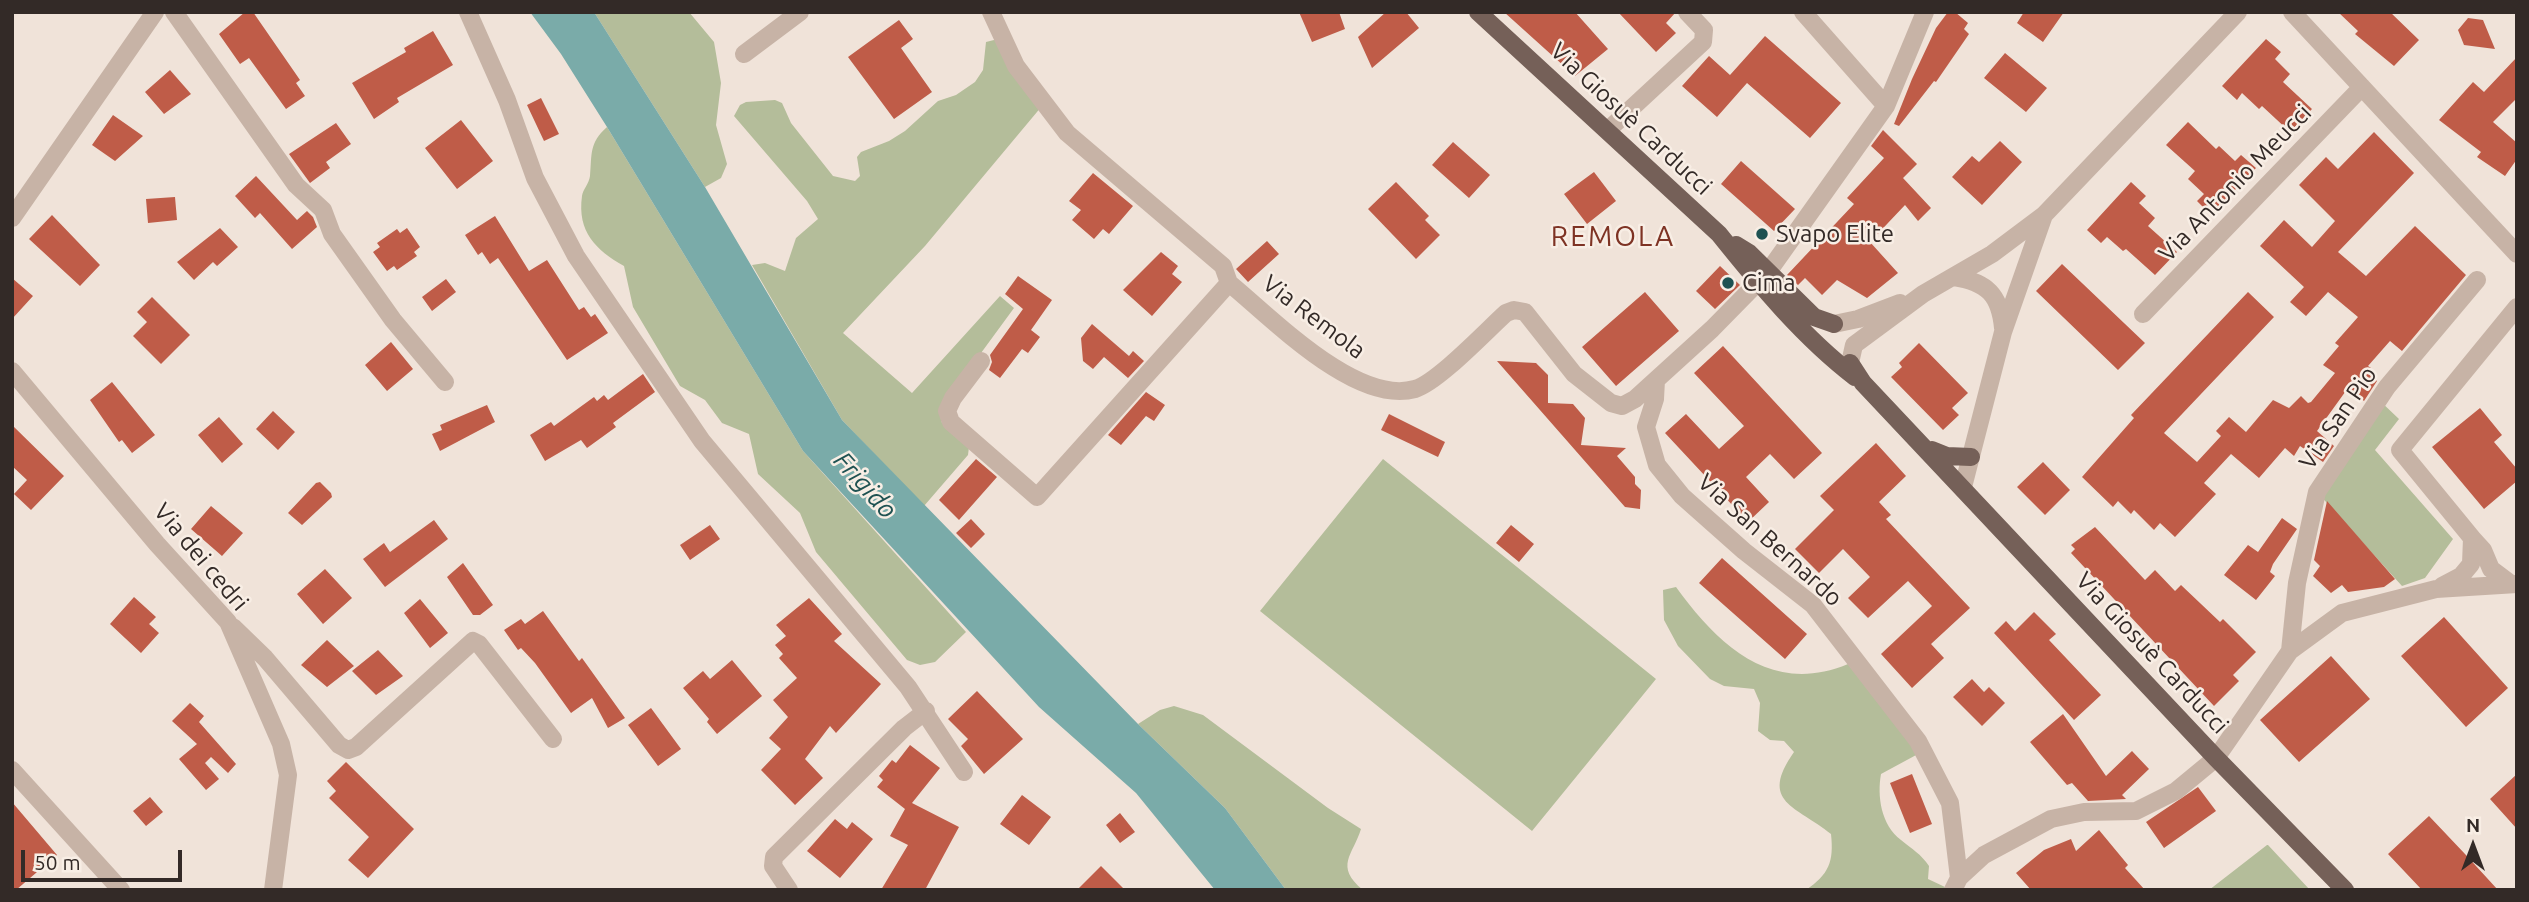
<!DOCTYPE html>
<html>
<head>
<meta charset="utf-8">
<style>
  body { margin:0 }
  #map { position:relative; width:2529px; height:902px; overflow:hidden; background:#f0e3d9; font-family:Ubuntu,sans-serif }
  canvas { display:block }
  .frame { position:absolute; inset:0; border:14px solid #332a27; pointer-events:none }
  .north { position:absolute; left:2438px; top:811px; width:70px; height:70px; -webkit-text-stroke:5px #f8eee5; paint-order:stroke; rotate:0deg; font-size:19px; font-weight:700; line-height:28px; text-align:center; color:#332a27 }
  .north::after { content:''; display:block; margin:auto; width:24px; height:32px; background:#332a27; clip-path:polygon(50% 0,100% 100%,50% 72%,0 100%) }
  .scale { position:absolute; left:21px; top:850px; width:161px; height:32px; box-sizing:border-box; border:4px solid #332a27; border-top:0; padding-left:9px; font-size:21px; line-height:24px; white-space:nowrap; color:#332a27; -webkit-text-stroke:5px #f8eee5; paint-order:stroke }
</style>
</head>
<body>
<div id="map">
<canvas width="2529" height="902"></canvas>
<div class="frame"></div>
<div class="north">N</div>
<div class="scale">50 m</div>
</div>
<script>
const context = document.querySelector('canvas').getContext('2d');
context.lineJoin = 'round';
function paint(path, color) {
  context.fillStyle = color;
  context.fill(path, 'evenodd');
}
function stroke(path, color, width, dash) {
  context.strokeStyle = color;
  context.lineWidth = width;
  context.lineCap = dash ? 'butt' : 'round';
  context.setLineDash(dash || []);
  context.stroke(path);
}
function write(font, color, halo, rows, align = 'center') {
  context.font = font + ' Ubuntu,sans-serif';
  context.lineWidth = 5;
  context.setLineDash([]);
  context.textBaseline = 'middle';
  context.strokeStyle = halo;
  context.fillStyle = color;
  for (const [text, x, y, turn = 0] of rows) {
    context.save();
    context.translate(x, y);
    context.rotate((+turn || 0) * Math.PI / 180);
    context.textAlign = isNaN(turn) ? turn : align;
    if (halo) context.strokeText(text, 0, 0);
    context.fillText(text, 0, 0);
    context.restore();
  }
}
const green = new Path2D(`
  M594 12H689L714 42 721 83 716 125 727 164 721 178 705 187Z
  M998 39 1042 106 925 246 843 333 912 393 1000 296 1014 308 940 409 942 423 969 447 968 455 924 506 842 420 752 265 765 263 785 271 796 238 818 219 807 201 734 116 740 105 746 102 775 100 782 103 791 123 833 176 855 181 860 176 857 157 861 152 889 141 905 131 938 101 956 95 975 82 983 70 986 42Z
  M607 127 803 451 966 632 935 662 920 665 907 660 816 552 800 513 758 474 749 434 722 423 705 400 680 386 633 307 624 266C596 250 577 232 582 196 583 189 589 184 590 176 592 154 589 143 607 127Z
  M2379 400 2399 419 2375 450 2453 539 2425 578 2402 586 2317 492Z
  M1383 459 1656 679 1532 831 1260 611Z
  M1676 587C1718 645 1771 696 1848 664L1918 754 1881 774C1877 796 1881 825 1901 840 1912 849 1921 854 1929 866L1928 879 1945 887 1944 890H1806C1829 874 1834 862 1831 834 1797 806 1758 803 1794 752L1784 741 1770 740 1758 731 1760 703 1754 689 1724 686 1710 679 1678 646 1664 620 1663 590Z
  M1174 706 1203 715 1328 808 1361 829C1353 855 1334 866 1363 890H1286L1225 808 1138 724 1160 710Z
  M2268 845 2310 890H2209L2267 845Z`);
const water = new Path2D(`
  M530 12H594L705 187 842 420 1138 724 1225 808 1286 890H1215L1136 793 1039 707 803 451 607 127 561 54Z`);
const building = new Path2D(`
  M245 12H253L300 80 296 83 305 96 286 109 249 58 240 64 219 34Z
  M1299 12H1339L1345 29 1312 42Z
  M1386 12H1406L1419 28 1372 68 1358 37Z
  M1504 12H1575L1608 49 1575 76Z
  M1618 12H1676L1666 23 1676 33 1656 52Z
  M1948 12H1955L1968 23 1964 29 1969 34 1936 82 1934 81 1899 126 1894 124 1912 79 1936 28Z
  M2024 12H2064L2043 42 2017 23Z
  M2338 12H2390L2419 40 2394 66 2355 34 2358 31Z
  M2468 18 2483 20 2495 49 2464 45 2458 30Z
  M899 20 913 39 901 48 932 92 894 119 848 57Z
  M433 31 453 65 397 98 399 102 374 119 352 83 406 52 404 48Z
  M1765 36 1841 103 1810 138 1747 83 1717 117 1682 86 1709 56 1730 75Z
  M2266 39 2281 52 2275 59 2290 74 2283 82 2312 109 2290 132 2262 106 2259 109 2242 93 2237 100 2222 86Z
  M2005 53 2047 88 2026 112 1984 78Z
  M2517 57V98L2493 122 2517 143V159L2505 176 2477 157 2481 152 2439 120 2473 82 2484 92Z
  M170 70 191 94 164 114 145 92Z
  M541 98 559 134 544 141 527 105Z
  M113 115 143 136 115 161 92 145Z
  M461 120 493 161 457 189 425 148Z
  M2188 122 2216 149 2219 146 2235 161 2241 155 2256 168 2211 215 2197 201 2204 194 2188 179 2195 171 2166 145Z
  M336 123 351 144 326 162 330 168 310 183 289 154Z
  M1883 130 1917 164 1903 178 1931 208 1918 221 1905 205 1870 242 1898 273 1867 298 1837 280 1822 295 1805 278 1798 285 1787 275 1854 204 1847 198 1884 158 1871 146Z
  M2374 132 2414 173 2338 252 2366 276 2415 226 2466 275 2402 351 2390 341 2368 366 2371 368 2367 371 2377 381 2364 401 2348 388 2317 431 2334 446 2323 462 2300 446 2294 456 2285 448 2259 478 2231 454 2204 483 2216 494 2175 537 2160 523 2154 530 2134 510 2131 514 2118 501 2113 507 2082 477 2134 418 2131 415 2248 292 2274 317 2164 433 2197 462 2221 436 2216 431 2229 417 2246 432 2273 400 2289 408 2301 396 2308 403 2311 402 2335 373 2323 365 2339 346 2335 343 2358 317 2328 292 2306 316 2290 302 2304 287 2260 246 2284 220 2312 247 2335 221 2299 185 2326 157 2338 169Z
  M2000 141 2022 162 1982 205 1952 177 1972 156 1979 162Z
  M1453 142 1490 175 1469 198 1432 165Z
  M1741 161 1795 209 1774 231 1721 184Z
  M1594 172 1616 201 1587 224 1564 194Z
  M1093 173 1133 206 1109 234 1103 229 1094 239 1072 220 1081 210 1069 201Z
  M256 176 297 220 307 211 313 217 317 227 292 249 260 213 255 218 235 196Z
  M1396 182 1429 216 1425 220 1440 235 1416 259 1368 209Z
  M2131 182 2146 196 2139 203 2155 218 2148 226 2177 252 2155 275 2126 249 2123 251 2107 237 2101 243 2087 230Z
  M175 197 177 220 148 223 146 199Z
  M52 215 100 265 80 286 29 239Z
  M495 216 529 271 547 260 579 310 584 307 591 317 595 314 608 333 567 360 498 258 490 264 482 252 478 255 465 235Z
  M220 228 238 247 217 266 213 262 194 280 177 262Z
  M407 228 420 247 414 252 417 256 397 270 394 266 387 271 373 252 380 247 377 243 397 229 400 233Z
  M1267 241 1279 254 1248 282 1236 269Z
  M1161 252 1178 266 1172 274 1182 282 1152 316 1123 290Z
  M2062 264 2145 343 2118 370 2036 291Z
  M1720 266 1740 285 1715 309 1696 291Z
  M1018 276 1052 300 1031 330 1040 337 1028 353 1022 349 1000 378 989 370 992 362 990 355 1023 309 1005 294Z
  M12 278 33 296 12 319Z
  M446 279 456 292 432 311 422 297Z
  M1645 292 1679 331 1616 386 1582 347Z
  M152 297 190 335 161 364 133 336 147 322 137 312Z
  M1092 324 1129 356 1133 351 1144 361 1128 378 1104 357 1093 369 1083 361 1081 338Z
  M391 342 413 369 387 391 365 365Z
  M1919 343 1968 393 1952 408 1959 415 1943 430 1891 377 1902 367 1899 363Z
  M1723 346 1822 453 1794 479 1770 454 1746 477 1769 502 1748 522 1665 433 1686 414 1719 449 1744 426 1694 373Z
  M1497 361 1536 363 1548 375V403L1573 404 1585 418 1581 445 1626 448 1617 456 1635 477V484L1641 490 1640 509 1625 507Z
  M643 374 655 392 613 423 616 427 587 448 581 440 545 461 530 435 551 422 554 426 594 397 597 401 604 395 608 400Z
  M112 382 155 435 132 453 122 440 119 442 90 400Z
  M1146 392 1165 405 1154 421 1146 416 1121 445 1108 435Z
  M487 405 495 422 440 451 432 434 442 430 440 425Z
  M2480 408 2502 435 2494 442 2517 469V481L2484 509 2432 447Z
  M273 411 295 432 278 450 256 429Z
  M1389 414 1445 442 1438 457 1381 430Z
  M219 417 243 444 222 463 198 435Z
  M12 425 64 476 31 510 14 494 27 480 12 466Z
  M1876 443 1906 476 1879 502 1891 515 1886 519 1970 608 1931 644 1944 658 1912 688 1881 654 1932 606 1908 581 1868 618 1848 598 1870 577 1843 549 1819 573 1795 549 1834 510 1820 496Z
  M976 459 997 477 959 520 939 500Z
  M2043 462 2070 490 2045 515 2017 487Z
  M320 482 331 493 332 497 302 525 288 513 316 483Z
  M2327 501 2395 579 2384 587 2348 592 2342 585 2331 593 2313 576 2320 566 2314 560Z
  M211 506 243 533 222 556 191 529Z
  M2282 518 2297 529 2273 564 2270 572 2275 576 2256 600 2224 575 2248 545 2258 552Z
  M971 519 985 534 971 548 956 533Z
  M434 520 448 539 385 587 363 559 384 543 390 552Z
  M710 525 720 539 690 560 680 545Z
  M1511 525 1534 544 1519 562 1496 543Z
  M2095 527 2145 580 2155 570 2175 591 2181 585 2220 622 2223 619 2256 652 2233 675 2239 681 2214 706 2071 553 2075 549 2071 545Z
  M1722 558 1807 634 1785 659 1699 583Z
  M463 563 493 605 480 615H473L447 577Z
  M325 569 352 598 323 624 297 594Z
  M134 597 156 617 149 624 159 633 141 653 110 624Z
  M809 598 842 634 834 641 881 684 836 733 830 726 805 759 823 778 795 805 761 770 781 749 769 738 788 717 773 700 797 678 779 658 783 654 775 645 786 636 776 625Z
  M420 599 448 633 430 648 404 613Z
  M543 611 579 661 582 658 625 718 608 728 592 698 571 713 535 663 521 648 518 650 504 630 521 619 525 624Z
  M2034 612 2056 634 2049 640 2101 695 2074 720 1994 633 2006 621 2015 631Z
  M2444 617 2508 688 2466 727 2401 656Z
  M327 640 354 666 327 687 301 665Z
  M378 650 403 676 376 695 352 671Z
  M2331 656 2370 699 2299 762 2260 720Z
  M732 660 762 696 717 734 707 722 709 719 683 688 703 671 710 679Z
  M1972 679 1984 692 1989 687 2005 703 1982 726 1953 697Z
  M977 691 1023 739 984 774 961 746 968 739 948 719Z
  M190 703 204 716 199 722 236 764 228 773 211 757 205 763 219 779 206 790 179 759 197 744 172 721Z
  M651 708 681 749 658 766 628 725Z
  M2063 714 2106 776 2132 751 2149 769 2122 795 2126 799 2088 801 2072 783 2067 785 2030 742Z
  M910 745 940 768 912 803 959 827 925 890H881L908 845 890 836 905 809 877 787 883 780 879 776 892 760 896 763Z
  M346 762 414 829 368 878 348 860 369 837 329 798 336 791 327 781Z
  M1912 774 1932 824 1910 833 1890 783Z
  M2517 774V829L2490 799Z
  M2198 787 2216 811 2164 848 2146 822Z
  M1022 795 1051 817 1029 845 1000 824Z
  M150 797 163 812 146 826 133 811Z
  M12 802 57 855 16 890H12Z
  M1120 813 1135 832 1120 843 1106 825Z
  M2429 816 2465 854 2498 890H2422L2388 854Z
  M835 819 847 829 852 822 873 839 840 878 807 851Z
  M2099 830 2128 865 2125 868 2145 890H2031L2016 873 2044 850 2071 839 2076 851Z
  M1101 866 1125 890H1077Z`);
const minor = new Path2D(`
  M174 12 296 185 323 210 332 234 393 320 445 382
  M468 12 507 100 535 178 576 256 702 441 908 687 964 772
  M991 12 1016 66 1067 133 1223 266 1229 283
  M1803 12 1886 106
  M2292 12 2517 254
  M744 54 800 12
  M1608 130 1703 42 1704 30 1687 12
  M12 218 155 12
  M1954 277C1987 282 2000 295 2003 328
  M2143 314 2362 87
  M1834 324 1858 319 1900 303
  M981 361 953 398 947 411 951 422 1037 497 1229 283C1271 317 1356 406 1415 389 1438 382 1486 331 1506 313L1514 310 1525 312 1574 374 1611 403 1622 406 1635 399 1712 329 1768 272 1886 106 1925 12
  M1850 363 1854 345 1923 294 1992 254 2044 215 2238 12
  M12 371 157 544 228 622 281 744 288 775 273 890
  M1656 380 1655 399 1646 427 1657 465 1682 496 1744 551 1813 605 1918 741 1950 803 1959 878
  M1963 487 2003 332 2044 215
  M2472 538 2483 550 2491 569 2511 584
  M2442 586 2461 576 2471 564 2472 538 2400 450 2517 307
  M233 627 265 658 339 745 348 750 356 747 473 641 479 644 553 739
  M2290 651 2297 583 2317 492 2387 387 2477 280
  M12 770 121 890
  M789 890 773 866 774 857 904 728 926 711
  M1953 890 1959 878 1984 855 2051 819 2084 812 2136 811 2176 791 2216 758 2290 651 2342 613 2436 589 2517 584`);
const major = new Path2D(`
  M1478 12 1719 234C1759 284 1804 338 1855 377
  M1736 245 1749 253 1814 317 1834 324
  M1850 363 1863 383 2216 758 2345 890
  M1932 450 1947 456 1971 457`);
const markers = [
  [1762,234,7,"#1f5252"],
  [1728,283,7,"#1f5252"]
];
const streetNames = [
  ["Via Giosuè Carducci",1631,119,43],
  ["Via Antonio Meucci",2235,183,-46],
  ["Via Remola",1314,317,37],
  ["Via San Pio",2338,418,-56],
  ["Via San Bernardo",1770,540,42],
  ["Via dei cedri",201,557,50],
  ["Via Giosuè Carducci",2152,653,47]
];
const poiNames = [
  ["Svapo Elite",1776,234],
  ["Cima",1742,283]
];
const waterNames = [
  ["Frigido",865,485,48]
];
const quarterNames = [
  ["REMOLA",1613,237]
];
paint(green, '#b4bd9a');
paint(water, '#7aaba9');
paint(building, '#bf5c48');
stroke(minor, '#c7b3a6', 18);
stroke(major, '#756058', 18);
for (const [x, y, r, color] of markers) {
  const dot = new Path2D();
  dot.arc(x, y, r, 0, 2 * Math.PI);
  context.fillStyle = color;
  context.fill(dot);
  stroke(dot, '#f8eee5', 2.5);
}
write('24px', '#332a27', '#f8eee5', streetNames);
write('24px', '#332a27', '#f8eee5', poiNames, 'left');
write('italic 26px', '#1f5252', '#f8eee5', waterNames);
context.letterSpacing = '2px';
write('28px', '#7e3324', '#f8eee5', quarterNames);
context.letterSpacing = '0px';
</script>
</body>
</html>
